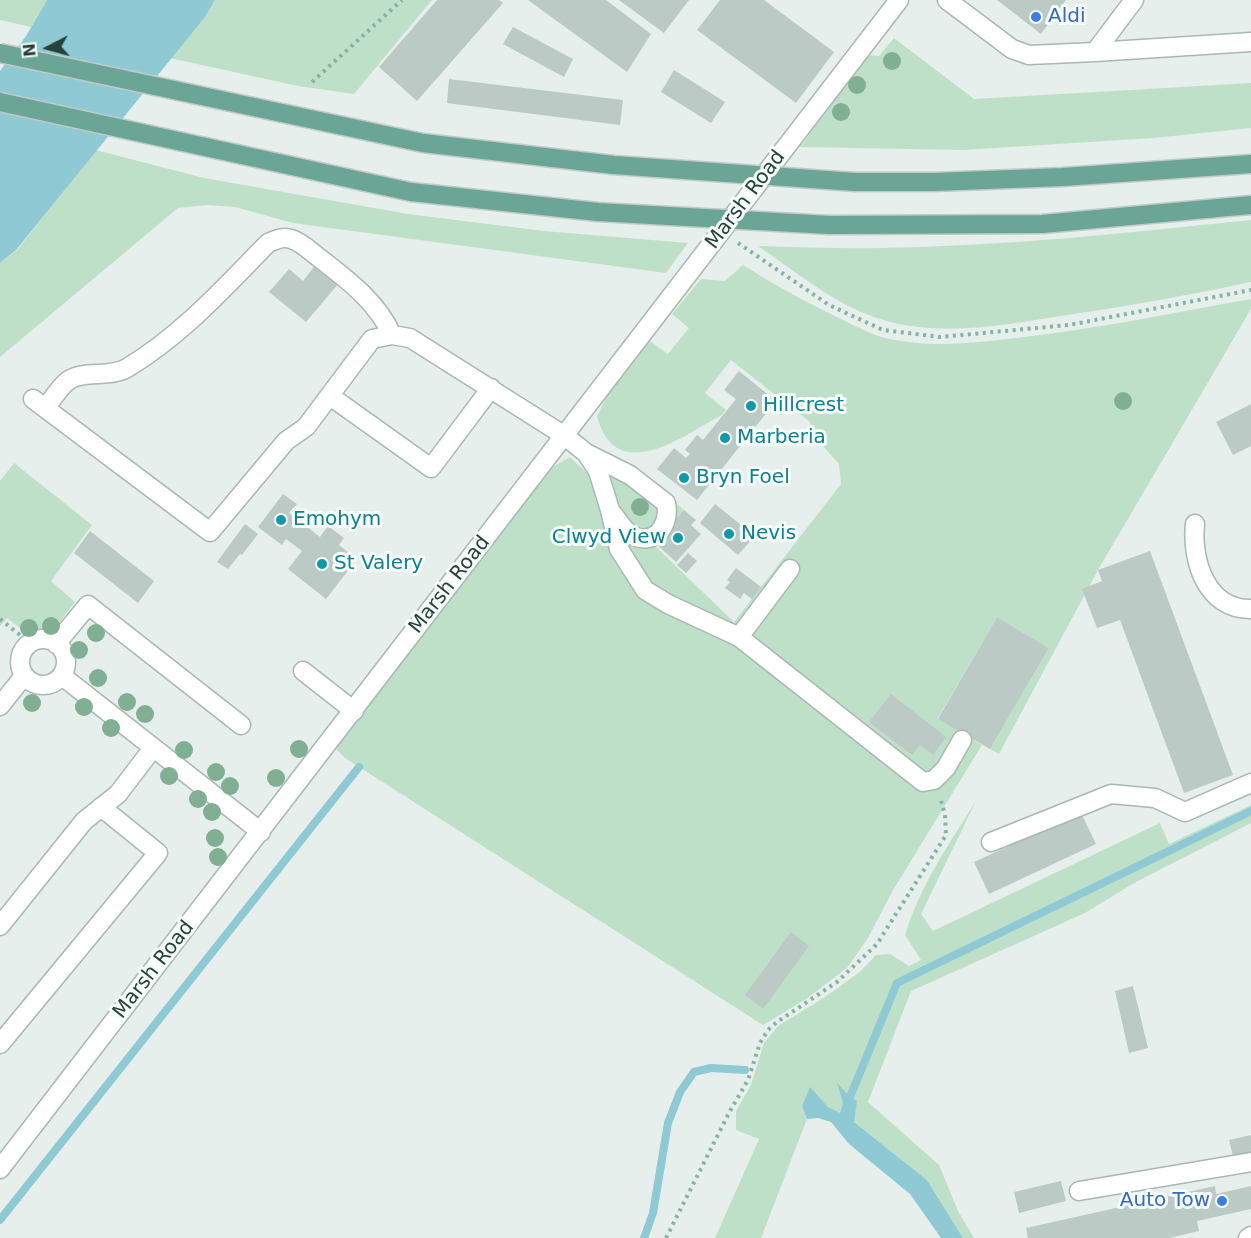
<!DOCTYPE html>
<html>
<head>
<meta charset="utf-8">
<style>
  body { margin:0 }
  #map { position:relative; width:1251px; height:1238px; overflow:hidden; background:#e6efeb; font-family:"DejaVu Sans",sans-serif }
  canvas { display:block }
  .north { position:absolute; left:18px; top:18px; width:60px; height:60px; -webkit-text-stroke:4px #f7fbf9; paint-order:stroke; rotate:264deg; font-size:16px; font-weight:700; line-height:24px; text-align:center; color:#24423a }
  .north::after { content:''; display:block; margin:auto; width:21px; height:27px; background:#24423a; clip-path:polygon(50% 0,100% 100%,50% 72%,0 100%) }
</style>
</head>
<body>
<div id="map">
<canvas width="1251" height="1238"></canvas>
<div class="north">N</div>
</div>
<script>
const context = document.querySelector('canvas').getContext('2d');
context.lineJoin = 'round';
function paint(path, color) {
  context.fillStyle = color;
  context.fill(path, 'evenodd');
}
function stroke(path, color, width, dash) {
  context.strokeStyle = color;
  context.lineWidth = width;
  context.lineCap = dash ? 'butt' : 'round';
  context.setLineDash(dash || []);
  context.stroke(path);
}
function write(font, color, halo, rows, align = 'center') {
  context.font = font + ' "DejaVu Sans",sans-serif';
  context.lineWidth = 6;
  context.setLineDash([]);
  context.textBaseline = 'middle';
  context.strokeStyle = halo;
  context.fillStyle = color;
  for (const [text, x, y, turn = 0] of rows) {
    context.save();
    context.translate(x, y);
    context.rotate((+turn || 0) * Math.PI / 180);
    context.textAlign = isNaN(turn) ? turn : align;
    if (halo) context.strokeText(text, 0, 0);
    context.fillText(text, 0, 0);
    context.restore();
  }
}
const green = new Path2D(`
  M0 0H47L31 27 0 20Z
  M215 0H432L354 94 298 86 170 58 205 17Z
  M894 38 974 99 1251 83V128L1153 138 963 150 800 147 868 55 879 56Z
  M96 150 204 178 408 214 544 231 688 243 666 273 293 223 235 207 208 205 178 208 0 357V263L17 250Z
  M1251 220V282C1190 295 1129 306 1067 315 1003 325 937 339 874 317 835 304 792 269 758 246 799 247 840 249 882 248 1005 246 1128 233 1251 220Z
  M743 265C774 285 806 302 839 318 855 326 872 335 889 339 932 348 973 343 1016 338 1095 329 1173 313 1251 299V309L1098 570 999 754 990 749 1049 648 997 617 938 718 982 745 893 890 868 938 847 968 806 999 763 1025 345 758 337 750 338 741 544 472 570 457 586 472 600 450 641 476 684 510 654 545 734 622 841 484 839 464 814 436 810 422 731 360 705 393 726 410 722 415C684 435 616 488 597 416L612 386 650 341 668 354 689 328 672 314 701 279 725 281Z
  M14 463 92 525 51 581 75 602 52 632 38 629 25 632 7 618 0 626V481Z
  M976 801 921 914 933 931 1160 823 1169 844 1251 805V823L1134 883 1085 913 911 991 868 1102 939 1165 958 1211 974 1238H963L927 1180 854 1122 850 1097 838 1085 843 1103 840 1114 828 1107 810 1088 802 1106 807 1119 761 1238H715L759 1139 736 1130V1111L751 1085 764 1043 778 1026 825 997 861 971 876 955 890 954 909 966 921 960 905 935C920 886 949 844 976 801Z`);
const water = new Path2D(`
  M47 0H215L205 17 16 250 0 263V71L26 36Z
  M837 1083 850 1097 857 1101 854 1122 927 1180 963 1238H941L910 1194 849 1144 831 1122 818 1118 807 1119 802 1106 810 1087 828 1107 840 1113 843 1103Z`);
const stream = new Path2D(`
  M850 1097 897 983 1251 811
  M0 1220 359 767
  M644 1238 653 1213 668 1123 680 1092 694 1072 711 1068 745 1070`);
const building = new Path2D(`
  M437 0H499L503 3 417 101 379 67Z
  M528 0H606L651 34 627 72Z
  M619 0H689L664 33Z
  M720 0H764L834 52 796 103 697 30Z
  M997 0H1066L1041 34Z
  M513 27 573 59 564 77 503 44Z
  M674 70 725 102 711 123 661 92Z
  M449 79 623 100 620 125 447 103Z
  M316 264 339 283 306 322 269 292 289 269 303 281Z
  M739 371 776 401 697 500 657 469 674 448 686 458 690 454 685 450 697 435 703 440 736 399 724 390Z
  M1251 404V446L1233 455 1216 422Z
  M283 494 297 504 289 513 320 537 328 526 344 538 339 545 357 559 326 599 288 569 302 551 286 539 282 545 258 527Z
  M715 504 741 525 739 528 752 539 738 555 700 523Z
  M684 510 696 520 691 525 701 534 676 562 655 543Z
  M245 524 258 534 242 555 240 554 228 569 217 562Z
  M90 531 154 581 138 603 74 553Z
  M1150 551 1233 775 1184 793 1120 620 1097 628 1082 589 1102 581 1098 570Z
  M688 553 697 561 686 573 677 565Z
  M736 568 761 587 752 599 744 593 740 599 725 588 730 582 727 580Z
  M997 617 1049 648 990 749 938 719Z
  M891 694 946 737 933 755 920 745 912 755 869 722Z
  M1081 813 1096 844 989 894 974 862Z
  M791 932 809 946 763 1009 745 995Z
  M1133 986 1148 1048 1129 1053 1115 991Z
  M1251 1135V1152L1233 1156 1229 1140Z
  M1061 1181 1066 1201 1019 1213 1014 1192Z
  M1215 1186 1216 1194 1251 1186V1209L1197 1221 1199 1231 1169 1238H1028L1026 1228Z`);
const path = new Path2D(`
  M312 82 402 0
  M738 243 829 305 883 330 940 337 1069 325 1251 290
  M0 619 30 643
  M666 1238 730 1111 748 1080 760 1043 768 1030 777 1022 837 982 877 944 946 835 945 815 941 801`);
const minor = new Path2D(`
  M947 0 1012 49 1029 55 1095 52
  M1134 0 1095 52 1251 42
  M330 396 431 468 491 388
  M33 399 210 532 286 441 306 427 372 339 392 335 410 338 565 436 586 453 598 471 610 510 619 549 645 590 668 604 739 637 923 782 934 780 946 768 962 740
  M45 408C53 399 60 386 69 380 84 370 110 378 127 368 182 335 224 288 268 243 276 240 282 236 291 239 302 242 312 253 322 260 349 281 378 303 392 335
  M588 454 630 475 666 503C671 527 652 549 629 533 623 529 618 520 613 514
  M1195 524C1191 561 1207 610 1251 609
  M739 637 790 569
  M20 662a23 23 0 1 1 46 0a23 23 0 1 1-46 0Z
  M56 644 88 605 241 725
  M303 671 354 711
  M62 676 261 832
  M0 706 24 676
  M991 842 1111 794 1155 798 1185 812 1251 783
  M0 926 84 821 118 794 153 748
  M0 1044 158 853 101 807
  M0 1169 899 0
  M1079 1191 1251 1162
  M1248 1238 1251 1236`);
const major = new Path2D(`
  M855 182H934L1063 177 1251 164
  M830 225 1042 224 1251 205`);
const majorBridge = new Path2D(`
  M0 53 423 143 614 165 855 182
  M0 102 411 192 598 212 830 225`);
const trees = [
  [892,61],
  [857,85],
  [841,112],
  [1123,401],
  [640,507],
  [51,626],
  [29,628],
  [96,633],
  [79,650],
  [98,678],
  [127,702],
  [32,703],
  [84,707],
  [145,714],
  [111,728],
  [299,749],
  [184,750],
  [216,772],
  [169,776],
  [276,778],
  [230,786],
  [198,799],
  [212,812],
  [215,838],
  [218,857]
];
const markers = [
  [1036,17,6,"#3f7fe0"],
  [751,406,6,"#0f9aa8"],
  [725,438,6,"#0f9aa8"],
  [684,478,6,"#0f9aa8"],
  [281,520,6,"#0f9aa8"],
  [729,534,6,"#0f9aa8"],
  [678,538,6,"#0f9aa8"],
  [322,564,6,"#0f9aa8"],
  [1222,1201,6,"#3f7fe0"]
];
const shopNames = [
  ["Aldi",1048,17],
  ["Auto Tow",1210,1201,"right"]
];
const streetNames = [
  ["Marsh Road",746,200,-53],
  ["Marsh Road",450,585,-52],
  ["Marsh Road",154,970,-52]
];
const cultureNames = [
  ["Hillcrest",763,406],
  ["Marberia",737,438],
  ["Bryn Foel",696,478],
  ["Emohym",293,520],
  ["Nevis",741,534],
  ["Clwyd View",666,538,"right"],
  ["St Valery",334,564]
];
paint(green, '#bfe0c8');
paint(water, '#8ec9d4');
stroke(stream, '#8ec9d4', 8);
paint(building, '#bbcac4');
stroke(minor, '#a8b8b2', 21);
stroke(major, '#c2cac8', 21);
stroke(path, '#86b3a5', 4, [3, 4.5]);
stroke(minor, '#fff', 18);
stroke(major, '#6aa596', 18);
stroke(majorBridge, '#c2cac8', 21, []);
stroke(majorBridge, '#6aa596', 18);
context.fillStyle = '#80af93';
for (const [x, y] of trees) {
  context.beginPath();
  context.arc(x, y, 9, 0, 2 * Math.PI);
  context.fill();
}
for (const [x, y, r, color] of markers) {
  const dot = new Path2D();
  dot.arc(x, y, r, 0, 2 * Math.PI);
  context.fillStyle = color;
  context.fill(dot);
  stroke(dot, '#f7fbf9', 2);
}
write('20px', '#366cbe', '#f7fbf9', shopNames, 'left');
write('20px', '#24423a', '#f7fbf9', streetNames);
write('20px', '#0d838f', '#f7fbf9', cultureNames, 'left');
</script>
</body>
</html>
